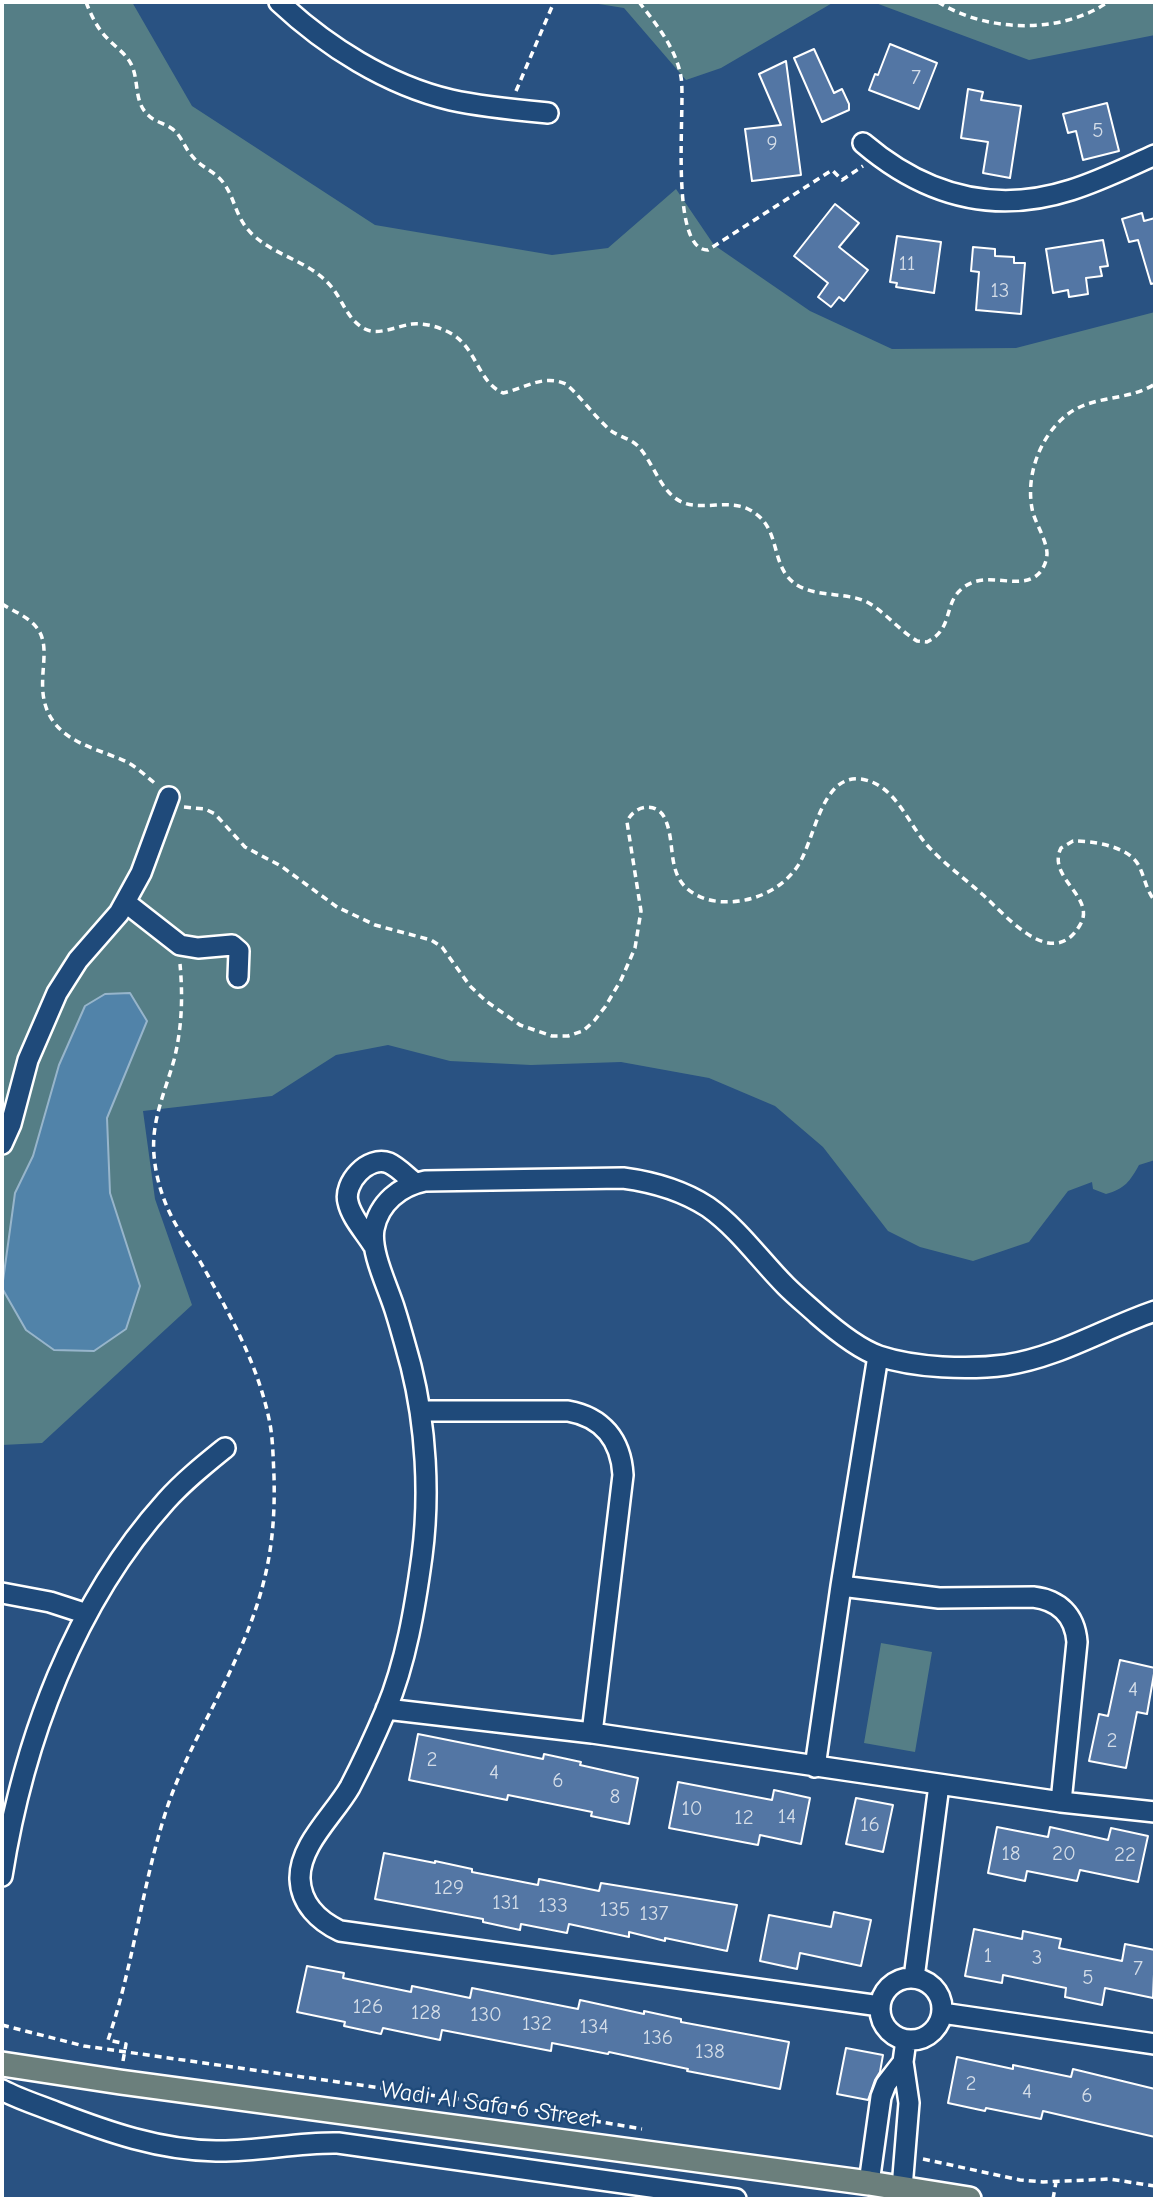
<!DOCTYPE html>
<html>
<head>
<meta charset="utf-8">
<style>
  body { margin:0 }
  #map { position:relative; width:1157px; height:2201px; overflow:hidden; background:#295282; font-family:"Comic Neue",sans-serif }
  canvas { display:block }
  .frame { position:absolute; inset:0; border:4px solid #fff; pointer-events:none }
</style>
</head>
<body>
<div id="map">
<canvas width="1157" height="2201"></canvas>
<div class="frame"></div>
</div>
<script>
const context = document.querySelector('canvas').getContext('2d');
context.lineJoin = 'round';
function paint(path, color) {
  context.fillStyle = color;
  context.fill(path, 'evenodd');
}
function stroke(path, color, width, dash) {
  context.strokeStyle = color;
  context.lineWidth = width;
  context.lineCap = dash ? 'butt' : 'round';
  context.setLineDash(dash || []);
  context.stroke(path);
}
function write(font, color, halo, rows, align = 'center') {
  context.font = font + ' "Comic Neue",sans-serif';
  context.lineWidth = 5;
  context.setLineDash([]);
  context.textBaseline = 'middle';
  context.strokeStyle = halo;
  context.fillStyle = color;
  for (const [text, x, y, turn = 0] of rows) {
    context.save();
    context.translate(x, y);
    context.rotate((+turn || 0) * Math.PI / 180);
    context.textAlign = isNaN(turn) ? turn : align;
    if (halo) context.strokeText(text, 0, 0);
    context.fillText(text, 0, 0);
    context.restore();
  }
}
const green = new Path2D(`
  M2 2H132L192 106 375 225 552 255 608 248 676 189 714 245 810 311 892 349 1016 348 1155 312V1160L1139 1165C1130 1181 1125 1189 1106 1194L1093 1189 1092 1182 1068 1191 1029 1242 973 1261 920 1247 888 1231 823 1147 775 1106 709 1078 621 1062 531 1065 450 1061 388 1045 336 1055 272 1096 143 1111 155 1199 192 1305 42 1443 2 1445Z
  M586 2H834L721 68 686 80 624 8Z
  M873 2H1155V35L1029 60Z
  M881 1643 932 1652 915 1752 864 1743Z`);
const water = new Path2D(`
  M130 993 147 1021 107 1118 110 1193 140 1286 126 1329 94 1351 54 1350 26 1330 2 1288 15 1193 33 1156 59 1065 85 1006 105 994Z`);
const building = new Path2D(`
  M890 44 937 63 919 109 869 90 875 74 878 75Z
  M814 49 834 93 842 89 849 104V110L822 122 794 58Z
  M786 61 801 175 752 181 745 129 781 125 759 74Z
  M968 89 983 92 981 100 1021 106 1010 178 983 173 988 142 961 138Z
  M1107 103 1119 151 1083 160 1076 131 1068 133 1063 114Z
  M835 204 859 223 839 247 868 270 844 301 839 297 831 307 818 297 828 283 794 256Z
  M1142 213 1144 221 1155 218V283L1151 284 1138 240 1129 242 1122 219Z
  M897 236 941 242 934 293 896 287 897 283 890 282Z
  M1103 240 1108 266 1100 267 1102 276 1086 278 1088 294 1069 297 1068 290 1053 293 1046 249Z
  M973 247 995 249V256L1014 257V263H1025L1021 314 976 310 979 272 971 271Z
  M1120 1660 1155 1668 1147 1714 1137 1712 1126 1768 1089 1761 1099 1714 1108 1716Z
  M418 1734 543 1759 544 1754 581 1762 580 1765 638 1778 629 1824 591 1816 592 1812 508 1795 507 1800 409 1780Z
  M678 1782 772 1800 774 1790 810 1798 801 1844 760 1835 758 1845 669 1828Z
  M856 1798 893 1805 883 1852 846 1844Z
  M997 1827 1048 1837 1050 1827 1108 1840 1111 1828 1148 1836 1138 1882 1080 1870 1077 1881 1027 1871 1025 1881 988 1873Z
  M384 1853 435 1863V1861L472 1869V1872L538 1885 539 1879 599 1891 601 1883 737 1905 727 1951 665 1938V1941L629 1932V1937L569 1924 567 1933 521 1924 520 1930 483 1922V1919L375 1899Z
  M834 1912 871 1920 861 1966 800 1953 797 1969 760 1961 769 1915 831 1927Z
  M974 1929 1022 1939 1023 1931 1061 1939 1059 1948 1122 1961 1125 1944 1155 1950 1153 1998 1105 1988 1102 2005 1065 1997 1066 1988 1003 1975 1002 1983 965 1976Z
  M307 1966 344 1973 343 1978 411 1992 412 1986 470 1998 472 1988 578 2009 580 2000 644 2014V2011L681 2019V2022L789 2042 780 2089 687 2071 688 2069 609 2052 608 2054 552 2043 551 2051 442 2030 440 2040 383 2028 381 2034 344 2026 345 2022 297 2012Z
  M846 2048 883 2055 880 2072 875 2080 868 2100 837 2094Z
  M957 2057 1013 2069V2065L1071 2077 1073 2069 1155 2089V2137L1043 2111 1041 2119 986 2108 985 2111 948 2103Z`);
const path = new Path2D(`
  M86 2C91 15 97 28 107 38 115 47 127 54 132 66 139 82 134 102 148 115 155 122 164 123 171 128 182 135 184 148 193 157 201 167 214 171 222 181 236 198 234 217 253 235 276 256 308 261 329 284 343 299 346 319 365 329 378 336 397 326 412 324 426 323 440 327 452 334 477 349 478 382 503 393 526 388 543 374 566 384 582 398 594 416 610 430 619 437 630 438 638 446 652 461 659 486 675 498 696 514 725 498 748 509 779 524 771 555 787 576 806 600 842 590 867 602 885 612 899 630 917 641L927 642C955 628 942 603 964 587 987 570 1017 590 1036 576 1043 571 1047 561 1047 553 1046 539 1037 526 1033 513 1025 481 1037 442 1062 419 1090 393 1125 403 1155 384
  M639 2C656 24 676 48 681 77 686 104 668 251 708 250L832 170 842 180 863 166
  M938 2C986 32 1060 35 1108 2
  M516 91 554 2
  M2 604C13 611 29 617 37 628 55 651 30 688 53 721 70 745 102 750 127 762 138 768 147 777 157 785
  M184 807 205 809 215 814 245 847 281 866 337 907 375 925 431 940 442 947 470 986 486 1001 520 1025 552 1036H568L583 1031 594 1021 605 1007 621 980 635 948 641 911 627 822C634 804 659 801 666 821 676 846 666 876 693 893 707 902 724 903 739 901 762 898 784 886 797 867 815 842 820 774 861 779 895 784 907 822 927 845 943 863 964 878 982 894 1005 914 1052 973 1080 925 1097 897 1046 878 1061 848L1073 841C1093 841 1129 846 1139 866 1145 878 1146 890 1155 901
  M2 2025 84 2046 508 2106 642 2129
  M123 2061 126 2044 108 2040C134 1964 142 1884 167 1808 184 1757 212 1712 234 1663 264 1597 276 1549 274 1476 273 1457 273 1437 269 1419 257 1362 229 1313 201 1263 194 1251 185 1241 179 1230 165 1207 156 1181 154 1155 151 1121 165 1092 174 1060 182 1028 183 997 180 964
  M923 2159 1020 2180 1043 2182 1109 2179 1155 2186
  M1053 2199 1056 2182`);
const minor = new Path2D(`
  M279 2C326 46 387 85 451 100 483 107 516 110 548 113
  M863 143C924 195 993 215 1071 190 1100 181 1128 167 1155 155
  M125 902 180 945 198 948 232 945 239 951 238 977
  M2 1144 11 1124 28 1060 57 993 78 960 119 913 141 873 169 797
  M373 1245C365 1232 351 1217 348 1202 343 1183 368 1155 389 1163 398 1167 407 1177 415 1183
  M420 1411H568C602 1417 621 1440 623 1475L592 1733
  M841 1586 939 1598 1033 1597C1059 1600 1075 1615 1077 1642L1061 1802
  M2 1593 50 1602 87 1614
  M386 1709 592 1733 1061 1802 1155 1812
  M815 1767 841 1586 878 1356
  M2 1876C23 1742 74 1603 166 1501 184 1481 204 1465 225 1448
  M914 1978 939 1785
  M880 2009a31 31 0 1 1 62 0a31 31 0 1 1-62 0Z
  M880 2006 340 1931C319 1921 301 1904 300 1879 299 1845 334 1815 350 1787 363 1762 375 1736 386 1710 406 1662 415 1608 422 1556 430 1495 426 1426 411 1366 406 1348 401 1329 395 1310 388 1287 370 1252 374 1229 379 1203 400 1186 425 1181L623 1178C653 1182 682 1190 708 1207 739 1229 760 1260 786 1286 796 1296 807 1305 818 1315 834 1329 859 1349 879 1356 915 1368 969 1370 1006 1365 1059 1357 1105 1328 1155 1311
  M942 2013 1155 2044
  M2 2090C19 2099 38 2105 56 2112 108 2132 159 2150 216 2151 257 2152 297 2142 338 2143L736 2199
  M869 2183 881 2097 886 2084 903 2062
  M902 2188 909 2103 903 2062 906 2040`);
const major = new Path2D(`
  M2 2064 120 2082 869 2183 969 2199`);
const numberNames = [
  ["7",916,78],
  ["5",1098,131],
  ["9",772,144],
  ["11",907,264],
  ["13",1000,291],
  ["4",1133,1690],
  ["2",1112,1741],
  ["2",432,1760],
  ["4",494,1773],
  ["6",558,1781],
  ["8",615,1797],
  ["10",692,1809],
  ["14",787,1817],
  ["12",744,1818],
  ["16",870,1825],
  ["18",1011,1854],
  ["20",1064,1854],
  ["22",1125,1855],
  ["129",449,1888],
  ["131",506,1903],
  ["133",553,1906],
  ["135",615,1910],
  ["137",654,1914],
  ["1",988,1956],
  ["3",1037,1958],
  ["7",1138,1969],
  ["5",1088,1978],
  ["126",368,2007],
  ["128",426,2013],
  ["130",486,2015],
  ["132",537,2024],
  ["134",594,2027],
  ["136",658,2038],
  ["138",710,2052],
  ["2",971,2084],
  ["4",1027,2092],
  ["6",1087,2096]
];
const streetNames = [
  ["Wadi Al Safa 6 Street",489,2105,8]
];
paint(green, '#557e86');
paint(water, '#5183a9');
stroke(water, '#97b5cb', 2);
paint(building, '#5376a4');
stroke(building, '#fff', 2);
stroke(minor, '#fff', 24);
stroke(major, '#fff', 28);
stroke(path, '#fff', 3.5, [7, 5]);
stroke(minor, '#1f4a7a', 19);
stroke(major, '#6b7f7c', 23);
write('21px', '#d4dde8', null, numberNames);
write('24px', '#fff', '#1f4a7a', streetNames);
</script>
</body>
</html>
